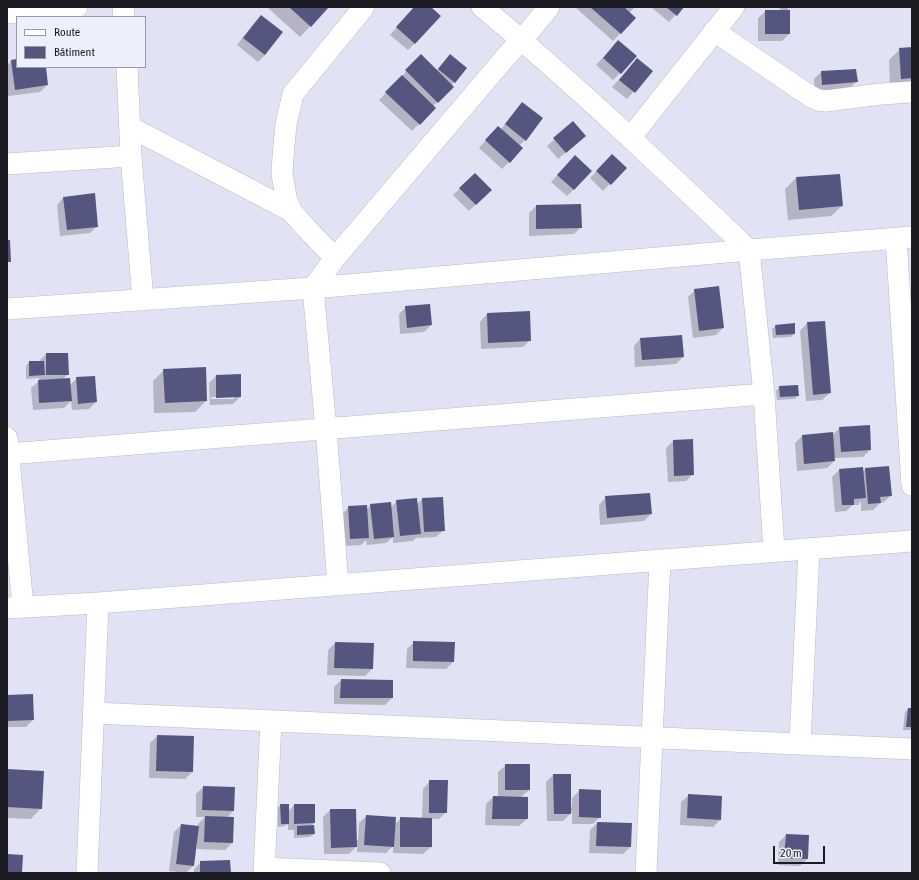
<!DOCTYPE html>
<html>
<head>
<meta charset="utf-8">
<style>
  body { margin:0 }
  #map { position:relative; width:919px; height:880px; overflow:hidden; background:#e1e2f3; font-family:"Asap Condensed",sans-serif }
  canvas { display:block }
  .frame { position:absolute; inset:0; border:8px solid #1b1b21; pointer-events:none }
  .legend { position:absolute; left:16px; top:16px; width:130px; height:52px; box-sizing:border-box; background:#eeeffd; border:1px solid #9a9aa5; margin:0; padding:5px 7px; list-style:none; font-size:12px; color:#1b1b21 }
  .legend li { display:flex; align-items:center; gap:8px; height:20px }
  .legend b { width:20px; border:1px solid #9a9aa5 }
  .scale { position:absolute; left:773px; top:846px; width:52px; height:18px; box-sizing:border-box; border:2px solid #1b1b21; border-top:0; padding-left:5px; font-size:12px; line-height:14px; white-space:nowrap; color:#1b1b21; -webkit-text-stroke:3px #eeeffd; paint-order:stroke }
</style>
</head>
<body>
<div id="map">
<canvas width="919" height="880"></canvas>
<div class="frame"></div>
<ul class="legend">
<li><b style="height:5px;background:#fff"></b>Route</li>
<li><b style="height:11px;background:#555680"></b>Bâtiment</li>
</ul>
<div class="scale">20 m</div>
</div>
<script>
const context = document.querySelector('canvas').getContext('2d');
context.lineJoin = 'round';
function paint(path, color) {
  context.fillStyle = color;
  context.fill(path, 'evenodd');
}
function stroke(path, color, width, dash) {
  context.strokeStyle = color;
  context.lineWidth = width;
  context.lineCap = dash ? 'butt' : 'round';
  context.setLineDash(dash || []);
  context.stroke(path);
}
const shadow = new Path2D(`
  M267 7H328L300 37Z
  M415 7H429L415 43 408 50 390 35Z
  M577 7H635L629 13 635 18 613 41 576 8Z
  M651 7H683L669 22Z
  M778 7H790L786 11 789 34 782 41H758V18L766 11H782Z
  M261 16 265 55 258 62 237 45 254 23Z
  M612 48 620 73 613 80 596 65Z
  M912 48V88L890 89 889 60 900 49Z
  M450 55 466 68 451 86 453 87 433 106 435 108 412 131 379 100 421 56 436 71Z
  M17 60V67H45L47 85 40 92 8 96V93H7V66L11 61Z
  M637 60 651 72 627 99 612 87Z
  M821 72 856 82 849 89 815 91 814 79Z
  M523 103 525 140 519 146 509 162 502 169 479 148 491 134 501 129 516 110Z
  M573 123 577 143 558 159 547 146Z
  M612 156 625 168 603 191 590 178Z
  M568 164 574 189 567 196 551 182Z
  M475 174 490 190 469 211 453 195Z
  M796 178 842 206 831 216 788 220 785 189Z
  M64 197 97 226 90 233 60 236 57 205Z
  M580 205 581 227 574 234 529 236V213L536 206Z
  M695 290 723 328 716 335 693 338 688 297Z
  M406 307 431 325 424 332 400 334 399 314Z
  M487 314 530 340 523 347 481 349 480 322Z
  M807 323 830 393 822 400 806 401 800 331Z
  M776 326 794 334 791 337 773 338 772 329Z
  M641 338 683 357 676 364 635 367 634 346Z
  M46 354H67L68 374 63 379 70 385 77 378 96 402 89 409 72 410 71 401 64 408 33 410 31 388 39 381V378L26 379V366L29 362 39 361Z
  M164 370 206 401 195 412 154 413 153 381Z
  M216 376 240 397 233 404 210 405 209 383ZM211 397H234V399H211Z
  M779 387 798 395 795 399 777 400 776 391Z
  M840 428 870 450 863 457 834 458V461L827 468 797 471 795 443 802 436 832 435Z
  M692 440 693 474 686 481 668 482 666 448 673 441Z
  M862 468V472L866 469 891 495 884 502 880 503 873 510 861 511V501L858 505H853L846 511 835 512 832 477 839 470Z
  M606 497 651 514 644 521 600 525 599 505Z
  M422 499 444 530 436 537 417 538V537L413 541 393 543V537L386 543 367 545 366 540 361 545 343 546 342 514 349 507 366 510 371 505 391 507 397 501 417 504Z
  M414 642 453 662 446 669 406 668 407 649Z
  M335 643 372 669 365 676 327 675 328 650Z
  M341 680 392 681V698L385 705 334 704V687Z
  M7 696 33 720 26 727H7Z
  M908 709H912V730H903L905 712Z
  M157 736 192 772 185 779 149 778 150 743Z
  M506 765 529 790 521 797 527 819 519 826 485 825 486 804 493 797H498V772Z
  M7 770 41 808 31 819 7 818Z
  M553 775 570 807H572V798L580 790 600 817 593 824H572V812L563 821H547L546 782Z
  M430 781 446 812 439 819H431V847L423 854 393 853V846L386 853 357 852V846L349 854H324L323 817 330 810H355L356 840H358L359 823 366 816 394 825 401 818 422 819 423 789Z
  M203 787 233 811 227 818 232 843 225 850 197 849V841H196L193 866 186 873 169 871 174 832 181 825 198 827V824L205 817H196V794Z
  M689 795 720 820 713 827 680 825 681 802Z
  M281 805 288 812 294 805 314 823 311 826 314 834 310 837 294 838V830H288V824L285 826 278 827 277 808Z
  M597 823 630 847 623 854 589 853 590 830Z
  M786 835 808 836 807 859 800 866 778 865 779 842Z
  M201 862 230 873H194V869Z`);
const building = new Path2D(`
  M289 7H329L311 27Z
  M414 7H431L441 16 415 44 396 27Z
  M590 7H617L618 8 619 7H624L636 18 621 34Z
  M666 7H684L677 16Z
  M765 10H790V34H765Z
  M261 15 283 32 265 55 243 38Z
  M618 40 637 56 621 74 603 58Z
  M912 47V78L901 79 899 48Z
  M421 54 454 87 438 103 405 70Z
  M450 54 467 68 455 83 438 69Z
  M637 58 653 71 635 93 619 80Z
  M17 59V67H46L48 85 15 90 11 60Z
  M856 69 858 82 822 85 821 71Z
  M402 75 436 108 420 125 385 92Z
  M522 102 543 118 526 141 505 124Z
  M573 121 586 136 566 153 553 138Z
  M498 126 523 148 510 163 485 140Z
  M612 154 627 168 611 185 596 171Z
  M575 155 592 171 574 190 557 175Z
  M475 173 492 190 476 205 459 188Z
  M840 174 843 206 799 210 796 177Z
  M95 193 98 227 67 230 63 197Z
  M581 204 582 228 536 229V205Z
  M7 240H10L11 262H7Z
  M719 286 724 328 699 331 694 289Z
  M430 304 432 325 407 328 405 306Z
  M530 311 531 341 488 343 487 313Z
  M825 321 831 393 813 395 807 322Z
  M795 323V334L776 335 775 325Z
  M682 335 684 357 642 360 640 338Z
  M46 353H68L69 375H46Z
  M29 361H44L45 375 29 376Z
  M206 367 207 401 165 403 163 369Z
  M241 374V397L216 398V375Z
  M95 376 97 402 78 404 76 377Z
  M70 378 72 401 39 403 38 380Z
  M798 385 799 396 780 397 779 386Z
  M870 425 871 450 841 452 839 427Z
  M833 432 835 461 804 464 802 435Z
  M693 439 694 475 674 476 673 440Z
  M889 466 892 496 880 497 881 503 868 504 865 468Z
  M863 467 866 498 854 499V505H842L839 469Z
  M650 493 652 514 607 518 605 496Z
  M443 497 445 531 424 532 422 498Z
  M417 498 421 534 400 536 396 500Z
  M391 502 394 537 374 539 370 504Z
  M367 505 369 538 350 539 348 506Z
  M413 641 455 642 454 662 413 661Z
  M335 642 374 643 373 669 334 668Z
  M341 679 393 680V698H340Z
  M33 694 34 720 7 721V695Z
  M908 708H912V727H906Z
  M157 735 194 736 193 772 156 771Z
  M505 764H530V790H505Z
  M7 769 44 771 42 809 7 807Z
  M553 774H571V814H554Z
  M429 780H448L447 813H429Z
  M203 786 235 787 234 811 202 810Z
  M579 789 601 790V818L579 817Z
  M688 794 722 796 721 820 687 818Z
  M493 796 528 797V819H492Z
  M280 804H289V824H281Z
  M294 804H315V823L294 824Z
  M330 809H356L357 847 331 848Z
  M366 815 396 817 394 847 364 845Z
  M205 816 234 817 233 843 204 842Z
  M400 817 432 818V847H400Z
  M597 822 632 823 631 847 596 846Z
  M181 824 199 826 194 866 176 864Z
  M314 825 315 834 297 835V826Z
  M786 834 809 835 808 859 784 858Z
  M7 854 23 855 22 873H7Z
  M230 860 231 873H200V861Z`);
const minor = new Path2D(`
  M123 7 124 17
  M482 7C575 84 662 167 749 250L764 394 774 551
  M7 13 77 7
  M714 31 810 96 818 100 826 101 881 94 912 92
  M127 67 131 156 143 300
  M130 127 291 211
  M630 138 734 7
  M7 164 131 156
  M896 238 912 485
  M335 258 308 230 291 211 287 201 285 191 282 174 283 157 286 124 293 94 364 7
  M7 309 313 288 749 250 912 237
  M7 438 23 607
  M8 454 764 394
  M338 584 326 429 313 288 335 258 510 52 522 40 549 7
  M7 608 98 603 912 541
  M93 713 912 749
  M800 744 809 549
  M264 868 380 873
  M87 873 98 603
  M264 873 271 721
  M646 873 660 560`);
paint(shadow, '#0003');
paint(building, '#555680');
stroke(minor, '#b9bbcb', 22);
stroke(minor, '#fff', 21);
</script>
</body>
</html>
